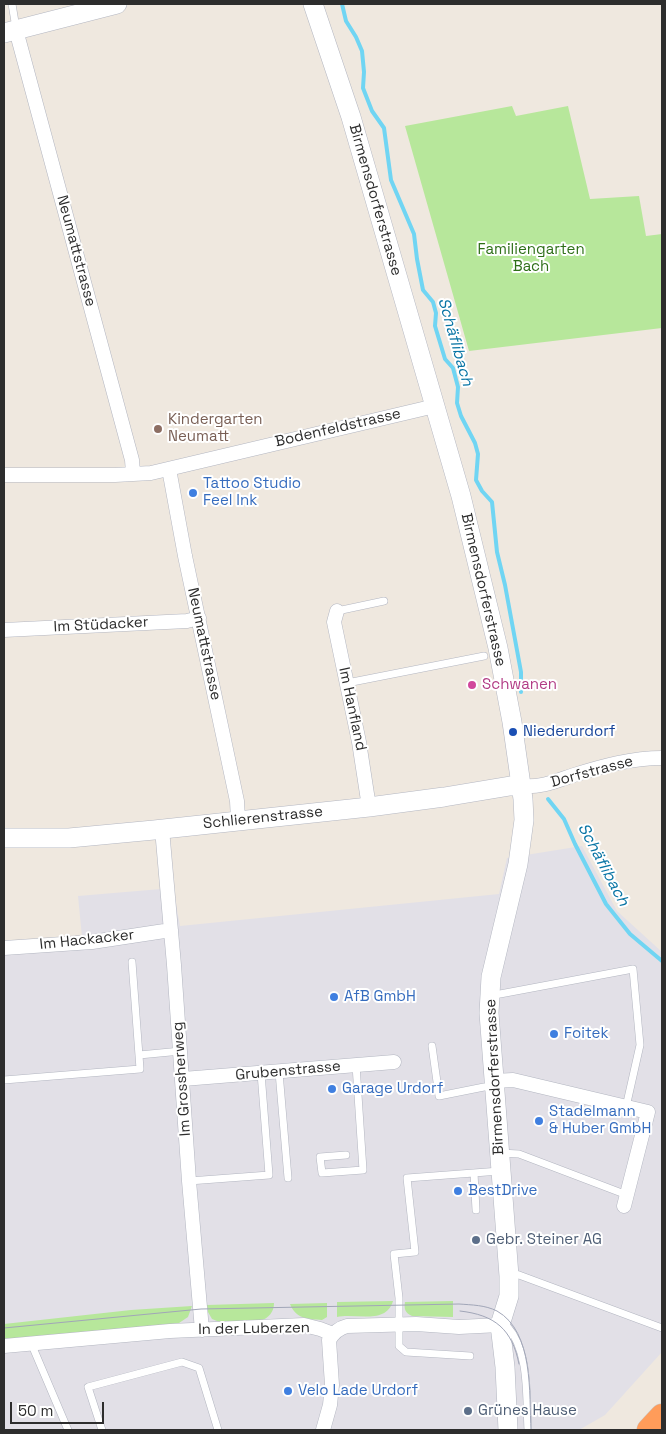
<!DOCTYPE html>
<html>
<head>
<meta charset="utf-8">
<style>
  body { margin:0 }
  #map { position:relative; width:666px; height:1434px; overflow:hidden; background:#efe8df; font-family:"Space Grotesk",sans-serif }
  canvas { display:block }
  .frame { position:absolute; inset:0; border:5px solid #2d2d2d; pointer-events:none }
  .scale { position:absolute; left:10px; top:1402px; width:94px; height:22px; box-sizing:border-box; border:2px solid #2d2d2d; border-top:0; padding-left:6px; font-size:15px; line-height:18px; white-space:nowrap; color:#2d2d2d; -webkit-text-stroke:4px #fff; paint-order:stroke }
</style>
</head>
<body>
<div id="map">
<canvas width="666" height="1434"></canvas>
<div class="frame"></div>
<div class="scale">50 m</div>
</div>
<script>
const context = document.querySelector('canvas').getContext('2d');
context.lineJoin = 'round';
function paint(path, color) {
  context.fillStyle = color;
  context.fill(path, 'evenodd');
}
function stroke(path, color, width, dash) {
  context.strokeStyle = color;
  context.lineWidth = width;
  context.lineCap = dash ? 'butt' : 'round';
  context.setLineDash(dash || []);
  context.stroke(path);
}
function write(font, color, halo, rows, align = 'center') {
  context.font = font + ' "Space Grotesk",sans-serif';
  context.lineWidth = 4;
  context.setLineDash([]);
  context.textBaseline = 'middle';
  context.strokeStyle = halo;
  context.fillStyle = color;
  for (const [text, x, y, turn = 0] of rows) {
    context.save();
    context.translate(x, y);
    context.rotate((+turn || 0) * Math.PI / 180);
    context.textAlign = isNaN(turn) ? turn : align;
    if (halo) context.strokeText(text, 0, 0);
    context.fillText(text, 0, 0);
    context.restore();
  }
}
const industrial = new Path2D(`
  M582 846 617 911 662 952V1352L605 1415 579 1430H4V943L82 937 78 896 173 888 180 926 499 894 507 858Z`);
const green = new Path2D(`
  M512 106 516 116 568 106 590 199 639 196 646 236 662 234V328L469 351 405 126Z
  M393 1301C386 1325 356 1313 337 1317V1302Z
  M453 1301V1317L412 1316C405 1313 404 1309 405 1302Z
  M274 1303C274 1312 269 1318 260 1321L222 1323 212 1319 208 1312 207 1305Z
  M327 1303V1317L322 1320C308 1319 296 1319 290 1304Z
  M192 1306 188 1317 179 1323 172 1324 4 1339V1324L131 1310Z`);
const stream = new Path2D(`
  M342 4 346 21 356 37 362 51 364 72 363 88 372 111 384 128 391 180 414 234 417 259 423 290 433 302 436 313 435 326 445 359 453 368 458 387 457 403 461 416 475 443 478 454 476 480 482 491 492 502 497 552 505 585 521 672V692
  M548 799 564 819 575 844 606 904 630 934 662 961`);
const lane = new Path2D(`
  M12 4 16 28
  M337 611 384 601
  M347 683 484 656
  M490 995 500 994 633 969 640 1045 626 1107
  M432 1046 439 1096 484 1087H494
  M139 1055 181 1051
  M279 1072 288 1178
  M4 1080 140 1069 132 962
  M500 1153 519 1154 627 1195
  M346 1155 320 1157 322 1173 363 1170 356 1065
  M474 1173 476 1210
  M189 1181 269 1175 261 1073
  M510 1273 519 1275 662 1328
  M504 1325 507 1326C530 1352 526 1398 528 1430
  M31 1343 68 1430
  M470 1356 406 1352 399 1346V1298L394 1254 415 1252 407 1178 500 1171
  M102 1430 88 1387 182 1362 199 1368 218 1430`);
const street = new Path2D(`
  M16 30 132 460 133 473
  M169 469 185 556 237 801 238 820
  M4 475H115L151 473 435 406
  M337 611 334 622 359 742 369 807
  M4 630 187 621 199 618
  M521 786C541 788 556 781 574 775 603 766 632 758 662 758
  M162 829 174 965 189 1181 202 1330
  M4 948 92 942 171 930
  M183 1079 394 1062
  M494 1081 513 1080 648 1112 624 1206
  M4 1346 170 1331 304 1325 320 1329 333 1334
  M323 1430 330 1405 332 1385 329 1340C334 1332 339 1328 347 1326L416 1324 459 1327 500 1325`);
const secondary = new Path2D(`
  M313 4 351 117 461 496 498 648 512 722 523 799 524 820 518 864 491 977 489 1013 509 1276V1296L500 1325 505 1367 508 1430
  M4 33 117 4
  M4 838H69L154 830 369 807 444 797 510 786H521`);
const highway = new Path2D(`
  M649 1430 662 1416`);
const tram = new Path2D(`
  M460 1311C495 1315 512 1329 519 1364
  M4 1328 201 1309 459 1304C472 1305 485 1305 497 1311 534 1332 529 1394 531 1430`);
const markers = [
  [158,429,5,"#8d6e63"],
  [193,493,5,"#3f7fe0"],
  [472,685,5,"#d1479c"],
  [513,732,5,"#1a4fb4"],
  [334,997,5,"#3f7fe0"],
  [554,1034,5,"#3f7fe0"],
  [332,1089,5,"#3f7fe0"],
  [539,1121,5,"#3f7fe0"],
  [458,1191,5,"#3f7fe0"],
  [476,1240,5,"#5c6f8a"],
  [288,1391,5,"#3f7fe0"],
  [468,1411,5,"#5c6f8a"]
];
const streetNames = [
  ["Birmensdorferstrasse",375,200,74],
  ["Neumattstrasse",76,251,75],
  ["Bodenfeldstrasse",338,428,-13],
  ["Birmensdorferstrasse",483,590,77],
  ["Im Stüdacker",101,625,-3],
  ["Neumattstrasse",204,644,78],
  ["Im Hanfland",352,709,78],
  ["Dorfstrasse",592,772,-15],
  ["Schlierenstrasse",263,818,-6],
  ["Im Hackacker",87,940,-6],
  ["Grubenstrasse",288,1071,-5],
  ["Birmensdorferstrasse",495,1077,-93],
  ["Im Grossherweg",182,1079,-94],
  ["In der Luberzen",254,1329,-1]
];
const parkNames = [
  ["Familiengarten",531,250],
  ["Bach",531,267]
];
const educationNames = [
  ["Kindergarten",168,420],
  ["Neumatt",168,437]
];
const shopNames = [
  ["Tattoo Studio",203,484],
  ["Feel Ink",203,501],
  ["AfB GmbH",344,997],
  ["Foitek",564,1034],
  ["Garage Urdorf",342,1089],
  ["Stadelmann",549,1112],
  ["& Huber GmbH",549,1129],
  ["BestDrive",468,1191],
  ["Velo Lade Urdorf",298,1391]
];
const hotelNames = [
  ["Schwanen",482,685]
];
const transitNames = [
  ["Niederurdorf",523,732]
];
const serviceNames = [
  ["Gebr. Steiner AG",486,1240],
  ["Grünes Hause",478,1411]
];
const waterNames = [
  ["Schäflibach",455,342,74],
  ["Schäflibach",603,865,62]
];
paint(industrial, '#e2e0e7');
paint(green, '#b7e79b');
stroke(stream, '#70d5f3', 4);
stroke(lane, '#b3b6c1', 8);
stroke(street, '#b3b6c1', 15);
stroke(secondary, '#b3b6c1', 20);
stroke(highway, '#c8c8c8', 25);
stroke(lane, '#fff', 7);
stroke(street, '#fff', 14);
stroke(secondary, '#fff', 19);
stroke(highway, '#ff9c5a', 24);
stroke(tram, '#a1a6b8', 1);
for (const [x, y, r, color] of markers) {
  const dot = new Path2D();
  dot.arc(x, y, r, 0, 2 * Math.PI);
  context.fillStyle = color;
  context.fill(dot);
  stroke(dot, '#fff', 2);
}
write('15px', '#2d2d2d', '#fff', streetNames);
write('15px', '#2e6f18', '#fff', parkNames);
write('15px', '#785e54', '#fff', educationNames, 'left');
write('15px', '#366cbe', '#fff', shopNames, 'left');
write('15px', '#b23c85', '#fff', hotelNames, 'left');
write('15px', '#164399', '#fff', transitNames, 'left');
write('15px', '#4e5e75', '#fff', serviceNames, 'left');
write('italic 16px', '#0975a5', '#fff', waterNames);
</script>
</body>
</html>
